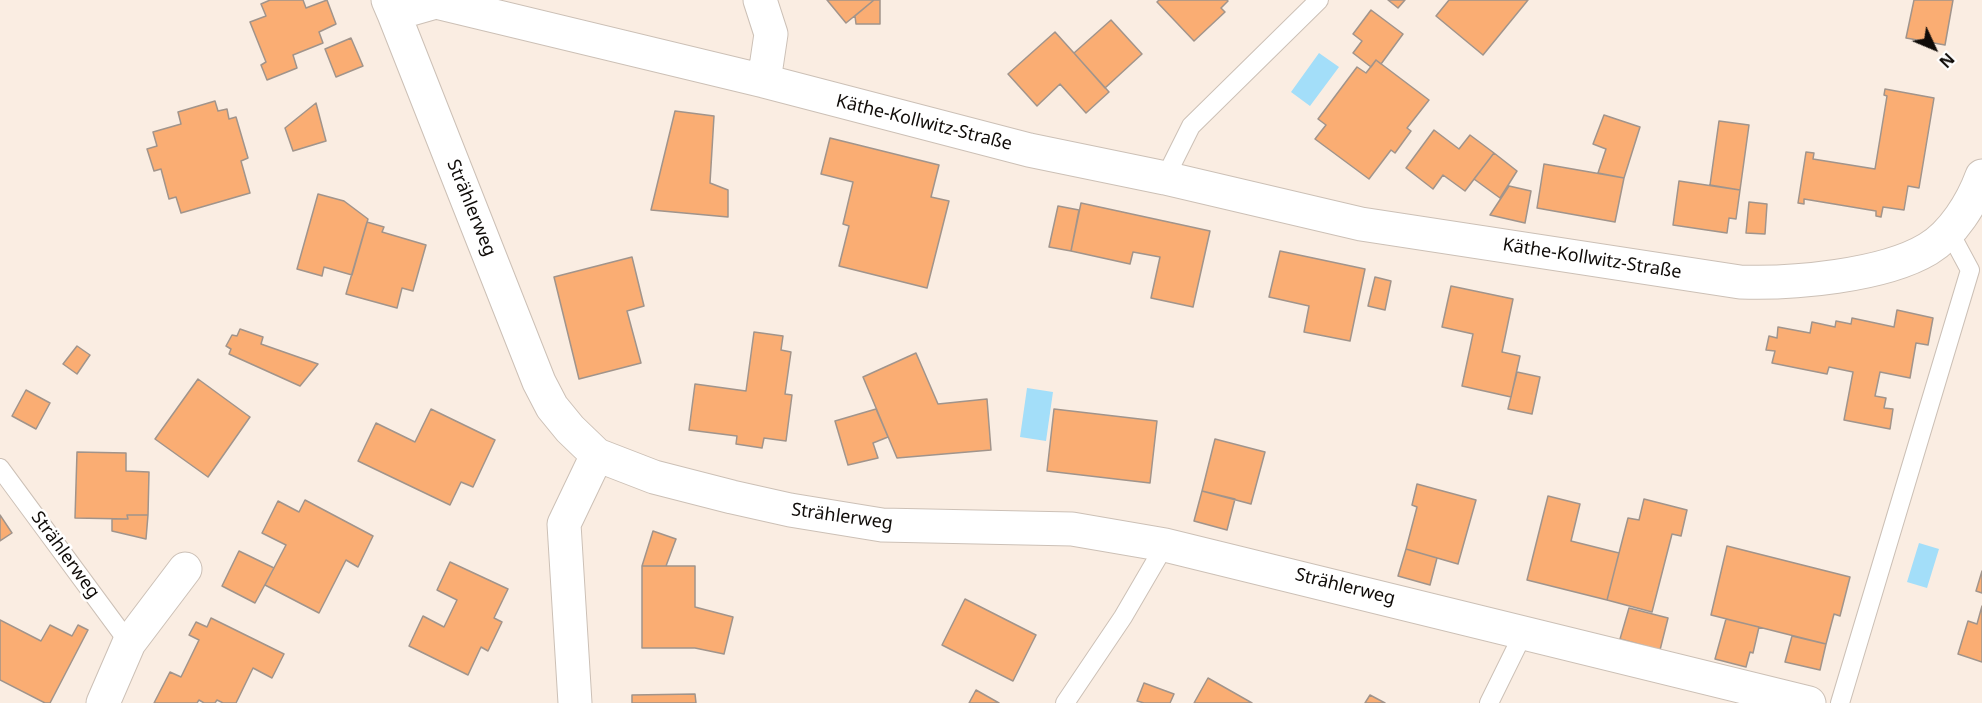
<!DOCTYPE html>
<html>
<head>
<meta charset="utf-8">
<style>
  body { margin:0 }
  #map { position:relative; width:1982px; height:703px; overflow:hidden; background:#faede2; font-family:"Noto Sans",sans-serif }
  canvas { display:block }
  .north { position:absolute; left:1904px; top:18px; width:60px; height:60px; -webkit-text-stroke:4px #fff; paint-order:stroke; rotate:134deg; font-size:16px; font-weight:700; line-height:24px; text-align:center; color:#100c09 }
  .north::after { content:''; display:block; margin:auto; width:21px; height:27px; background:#100c09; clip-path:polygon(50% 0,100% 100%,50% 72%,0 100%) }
</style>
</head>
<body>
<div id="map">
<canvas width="1982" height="703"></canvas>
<div class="north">N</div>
</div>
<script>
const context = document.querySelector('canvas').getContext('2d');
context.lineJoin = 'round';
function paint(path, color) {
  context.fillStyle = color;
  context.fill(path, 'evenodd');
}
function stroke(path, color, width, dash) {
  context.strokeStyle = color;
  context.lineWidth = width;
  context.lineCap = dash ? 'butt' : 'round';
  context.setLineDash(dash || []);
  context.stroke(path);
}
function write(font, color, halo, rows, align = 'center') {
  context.font = font + ' "Noto Sans",sans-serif';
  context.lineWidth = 5;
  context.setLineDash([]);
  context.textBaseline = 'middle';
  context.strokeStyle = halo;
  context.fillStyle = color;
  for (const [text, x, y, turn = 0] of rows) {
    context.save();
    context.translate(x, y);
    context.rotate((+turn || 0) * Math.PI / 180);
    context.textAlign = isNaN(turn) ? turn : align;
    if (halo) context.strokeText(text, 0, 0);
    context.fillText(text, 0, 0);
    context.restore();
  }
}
const water = new Path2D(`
  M1319 53 1339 67 1310 106 1291 92Z
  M1027 388 1053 392 1046 441 1020 437Z
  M1919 543 1939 549 1927 588 1907 582Z`);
const building = new Path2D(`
  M270 0H303L306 8 327 0 336 24 319 32 323 43 293 55 297 68 267 80 261 65 266 62 250 22 266 16 261 4Z
  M827 0H874L846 23Z
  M874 0H880V24H856L855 16Z
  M1159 0H1227L1228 1 1221 8 1225 12 1194 41 1157 2Z
  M1388 0H1405L1398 8Z
  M1449 0H1528L1483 55 1436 16Z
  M1914 0H1953L1945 45 1906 38Z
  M1371 10 1403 34 1381 64 1376 60 1371 67 1353 53 1362 41 1353 34Z
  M1111 20 1142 54 1105 88 1074 53Z
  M1055 32 1109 92 1086 113 1060 84 1037 106 1008 74Z
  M351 38 363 66 336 77 325 49Z
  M1376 60 1429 100 1407 128 1411 131 1395 153 1391 150 1369 179 1315 139 1326 125 1318 119 1357 67 1366 73Z
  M1885 89 1934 98 1919 188 1908 186 1904 210 1883 207 1881 217 1876 216V211L1804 199V204L1798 203 1806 152 1814 153 1813 159 1875 169 1887 96 1884 95Z
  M215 101 218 111 227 109 229 119 236 117 248 158 241 161 250 193 181 213 176 197 169 199 161 169 154 171 147 149 157 146 153 132 181 124 178 112Z
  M316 103 326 141 293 151 285 128Z
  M675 111 714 116 710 183 728 190V217L651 210Z
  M1604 115 1640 127 1624 178 1598 173 1606 149 1593 144Z
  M1719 121 1749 125 1740 190 1710 185Z
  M1434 130 1459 149 1470 135 1494 153 1465 191 1443 175 1433 189 1406 168Z
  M830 138 939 165 931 197 949 201 927 288 839 266 849 226 843 224 853 182 821 174Z
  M1494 153 1517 171 1500 198 1474 179Z
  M1544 164 1624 178 1615 222 1537 208Z
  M1679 181 1740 190 1736 219 1729 218 1727 233 1673 225Z
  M1509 186 1531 191 1525 223 1490 215Z
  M318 194 344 201 368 219 352 275 324 267 322 276 297 269Z
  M1749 202 1767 204 1765 234 1746 233Z
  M1081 203 1210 231 1193 307 1151 298 1160 257 1133 252 1130 264 1071 251Z
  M1058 206 1079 210 1071 251 1049 247Z
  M367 222 384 227 382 232 426 245 413 291 402 288 397 308 346 294Z
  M1280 251 1365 269 1350 341 1304 332 1309 306 1269 297Z
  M632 257 644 306 627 311 641 363 579 379 554 277Z
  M1375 277 1391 281 1385 310 1368 306Z
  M1451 286 1513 299 1502 352 1520 356 1511 397 1462 386 1473 334 1442 327Z
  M1897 310 1933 318 1928 345 1916 343 1910 378 1880 372 1875 396 1886 398 1884 408 1893 409 1890 429 1844 420 1853 372 1829 367 1827 374 1772 363 1775 351 1766 350 1769 336 1777 338 1778 327 1810 333 1812 322 1835 327 1836 321 1851 324 1852 318 1894 327Z
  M240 329 263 337 261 344 318 364 300 386 229 354 231 349 226 346 232 335 237 336Z
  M754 332 783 336 781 350 791 352 785 394 792 395 786 441 764 438 762 448 736 444 737 436 689 430 695 384 746 391Z
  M77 346 90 355 77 374 63 364Z
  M916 353 938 404 987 399 991 450 897 458 863 377Z
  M1517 372 1540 377 1532 414 1508 409Z
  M198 379 250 417 208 477 155 439Z
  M26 390 50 403 36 429 12 416Z
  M431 409 495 440 473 487 461 482 450 505 358 461 376 423 415 442Z
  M876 409 888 437 873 443 878 458 848 465 835 421Z
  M1054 409 1157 421 1150 483 1047 471Z
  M1215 439 1265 452 1251 504 1202 491Z
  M77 452 126 453V471L149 472 148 515H127L128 519 75 518Z
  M1417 484 1476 500 1458 564 1406 549 1417 507 1412 505Z
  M1202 491 1235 499 1227 530 1194 521Z
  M1548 496 1580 504 1571 541 1619 553 1607 600 1527 580Z
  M1644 499 1687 510 1681 536 1672 534 1652 612 1607 600 1628 518 1639 520Z
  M305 500 373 536 358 567 346 560 319 613 265 585 286 545 262 533 278 501 299 512Z
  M0 515 12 533 0 541Z
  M127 515H148L146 539 112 531V519H128Z
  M653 531 676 539 666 566H642Z
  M1727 546 1850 577 1840 616 1834 614 1826 644 1711 615Z
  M1406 549 1437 558 1430 585 1398 576Z
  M239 551 274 568 255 603 222 586Z
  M450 562 508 589 494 618 502 622 488 651 481 647 468 675 409 646 423 616 444 627 457 600 437 590Z
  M642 566H695V607L733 617 724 654 695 648H642Z
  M1982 571V593L1976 591Z
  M965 599 1036 635 1013 681 942 645Z
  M1982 606V662L1958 654 1968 621 1977 624Z
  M1629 608 1668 618 1660 650 1620 639Z
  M211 618 284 654 272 678 253 668 236 703H223L217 700 215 703H204L199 700 197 703H154L170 672 181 677 199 640 189 635 196 622 207 627Z
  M1726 619 1759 627 1753 653 1750 652 1746 667 1715 659Z
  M0 620 41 641 50 625 72 636 78 625 88 630 50 703H45L0 680Z
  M1792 636 1826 644 1820 670 1785 662Z
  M1208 678 1252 703H1194Z
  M1144 683 1174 694 1170 703H1144L1137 701Z
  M976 690 999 703H969Z
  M695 694 696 703H632V695Z
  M1370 695 1385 703H1365Z`);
const service = new Path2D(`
  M1165 178 1191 126 1319 0
  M0 468 129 643
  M1065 703 1123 617 1165 545
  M1489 703 1524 632
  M1840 703 1970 270 1949 231`);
const minor = new Path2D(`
  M388 0 394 14 436 2 764 81
  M760 0 771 34 764 81 1029 150 1165 178 1361 224 1740 282C1792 284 1883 276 1928 249 1953 234 1972 203 1982 176
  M394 14 539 382 552 407 570 429 597 455 654 477 732 497 790 510 882 525 1072 529 1165 545 1809 703
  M103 703 129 643 185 569
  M575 703 564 524 597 455`);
const streetNames = [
  ["Käthe-Kollwitz-Straße",924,123,14],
  ["Strählerweg",471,208,68],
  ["Käthe-Kollwitz-Straße",1592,259,9],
  ["Strählerweg",842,517,8],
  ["Strählerweg",65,555,54],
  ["Strählerweg",1345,587,14]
];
paint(water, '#a3def9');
paint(building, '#faad73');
stroke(building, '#a1948b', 1.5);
stroke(service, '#ccc0b6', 20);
stroke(minor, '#ccc0b6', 35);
stroke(service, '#fff', 18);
stroke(minor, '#fff', 33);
write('18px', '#100c09', '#fff', streetNames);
</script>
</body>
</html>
